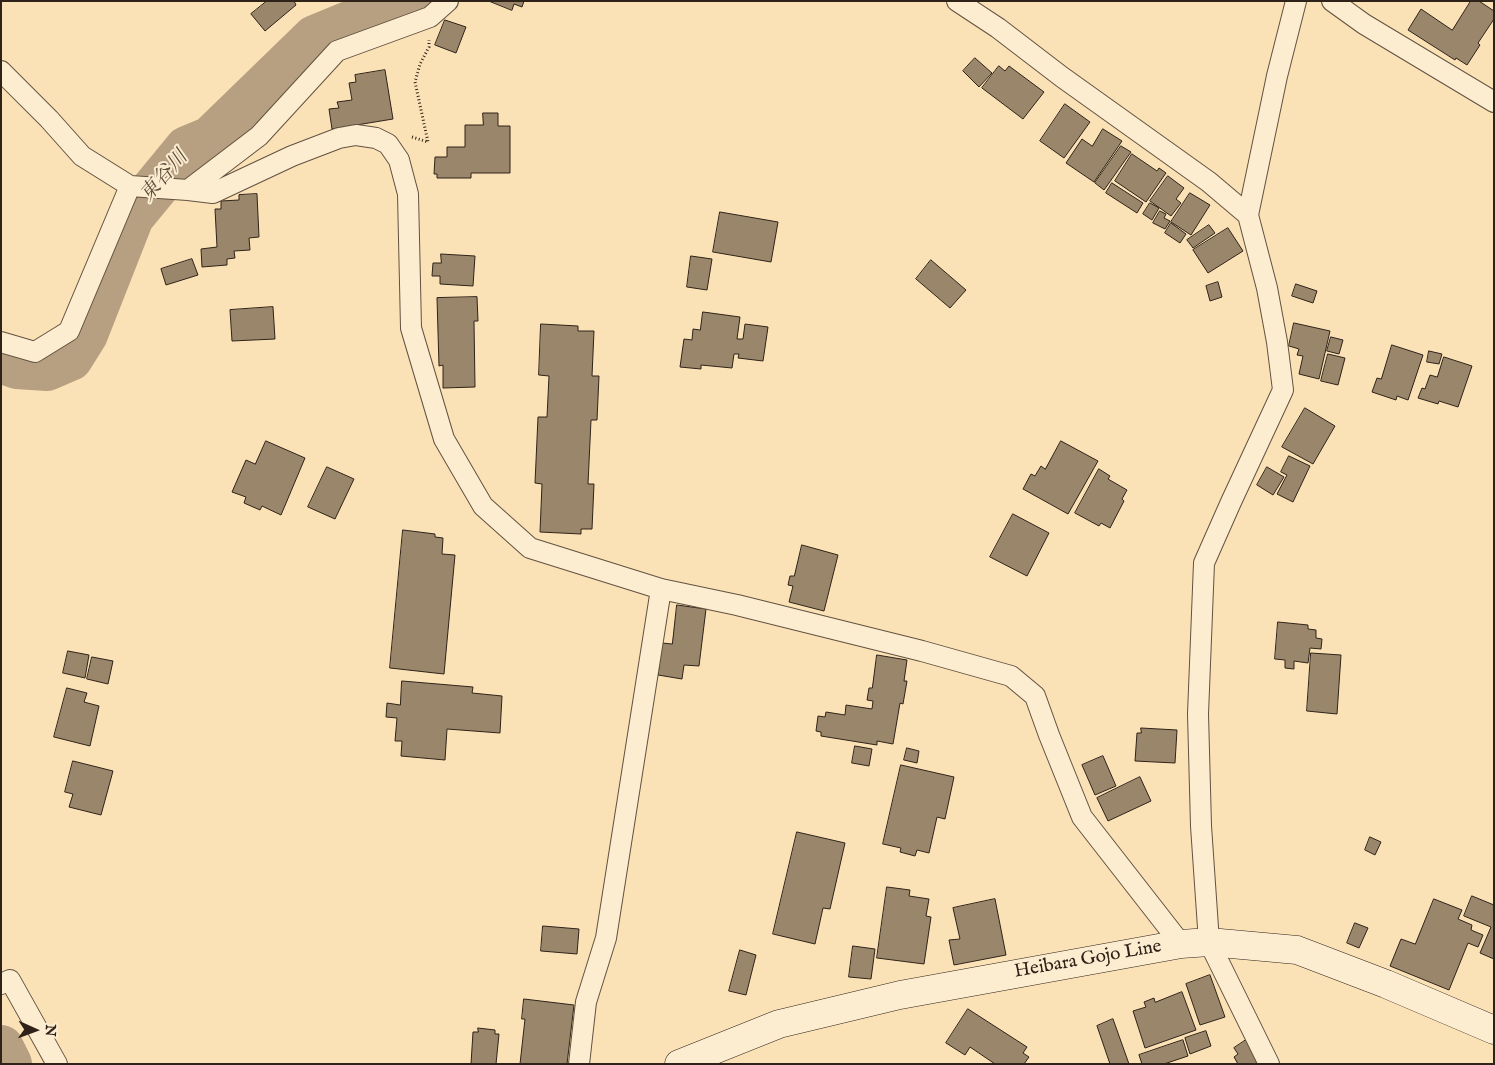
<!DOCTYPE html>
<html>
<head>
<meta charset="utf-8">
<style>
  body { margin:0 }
  #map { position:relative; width:1495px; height:1065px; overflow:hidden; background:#fbe1b6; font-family:"IM FELL English",serif }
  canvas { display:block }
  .frame { position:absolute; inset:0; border:2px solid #2f2319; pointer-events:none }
  .north { position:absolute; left:10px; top:1005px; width:50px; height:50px; -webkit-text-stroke:4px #fcecd0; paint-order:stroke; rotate:92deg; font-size:14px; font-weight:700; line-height:20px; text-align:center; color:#2f2319 }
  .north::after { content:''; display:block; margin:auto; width:18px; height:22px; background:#2f2319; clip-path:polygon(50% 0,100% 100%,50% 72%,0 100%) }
</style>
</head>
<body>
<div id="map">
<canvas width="1495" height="1065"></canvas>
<div class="frame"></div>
<div class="north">N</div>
</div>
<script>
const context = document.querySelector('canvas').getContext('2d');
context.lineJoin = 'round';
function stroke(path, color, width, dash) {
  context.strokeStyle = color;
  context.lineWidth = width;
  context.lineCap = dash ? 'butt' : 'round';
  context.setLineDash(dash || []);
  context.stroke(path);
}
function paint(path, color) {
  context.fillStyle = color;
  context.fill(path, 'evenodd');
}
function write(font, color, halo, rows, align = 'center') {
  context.font = font + ' "IM FELL English","Noto Serif JP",serif';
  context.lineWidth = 4;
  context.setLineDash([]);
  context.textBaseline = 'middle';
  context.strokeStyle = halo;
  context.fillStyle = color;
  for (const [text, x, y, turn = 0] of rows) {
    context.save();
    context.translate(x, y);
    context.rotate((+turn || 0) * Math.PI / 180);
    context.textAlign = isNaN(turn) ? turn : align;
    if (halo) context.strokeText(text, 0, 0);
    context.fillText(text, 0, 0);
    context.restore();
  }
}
const river = new Path2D(`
  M1 360 17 366 47 368 70 358 85 334 131 217 187 149 211 139 315 38 349 24 410 1
  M1 1048 9 1064`);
const building = new Path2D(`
  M267 1H294L296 5 265 31 251 14Z
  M489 1H524L522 7 514 4 512 10Z
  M1471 1H1479L1494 11V19L1478 43 1480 45 1467 65 1456 58 1455 60 1408 30 1421 9 1452 30Z
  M445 20 466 27 456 53 435 45Z
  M975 58 992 73 979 87 963 71Z
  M999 66 1005 71 1009 66 1044 92 1023 119 982 88Z
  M385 70 393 119 332 129 329 109 339 108 337 102 352 100 349 83 356 82 355 75Z
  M1065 104 1090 122 1064 158 1040 141Z
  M483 113H498V126H510V173H471V178H437V174H434L435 157H447V147H465V125H483Z
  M1103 129 1122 141 1094 182 1066 163 1082 139 1092 146Z
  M1121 146 1131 152 1104 190 1095 183Z
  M1132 154 1157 171 1159 168 1166 173 1146 202 1115 181Z
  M1168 176 1184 188 1176 199 1181 203 1171 216 1150 201Z
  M1112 183 1143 203 1137 213 1106 193Z
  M1190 193 1210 205 1191 235 1171 222Z
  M257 194 259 237 249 238 250 250 234 251 235 258 227 259V265L202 267 201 249 217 247 215 209H221V201L239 200V195Z
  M1150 203 1159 208 1152 220 1143 214Z
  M1160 211 1166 214 1164 218 1170 221 1165 229 1153 223Z
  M720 212 778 222 771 262 713 252Z
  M1171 223 1186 234 1180 243 1165 233Z
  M1209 225 1215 233 1193 248 1187 240Z
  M1228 228 1243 251 1208 273 1193 250Z
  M441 254 475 256 473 286 440 284V276H432L433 263H441Z
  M691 256 712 259 707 290 687 287Z
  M192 259 198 275 166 285 161 269Z
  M931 260 966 290 950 308 916 279Z
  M1218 282 1222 297 1210 301 1206 286Z
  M1296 284 1317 291 1313 303 1292 296Z
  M477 297 478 321H474L475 387 443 388V365L439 366 437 298Z
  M273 307 275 339 232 341 230 310Z
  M703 312 740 317 737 339H743L745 324 768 327 763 361 738 358 739 354H734L732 368 701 365V369L680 367 684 339 692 340 693 329 700 330Z
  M1294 323 1330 331 1319 379 1299 374 1303 356 1297 355 1299 349 1289 346Z
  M541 324 578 326V331H594L592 376H599L597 420H591L588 484H594L592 529H581V534L540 532 542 484 535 483 538 417H547L549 376 539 375Z
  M1331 337 1343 340 1339 354 1327 351Z
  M1392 345 1423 355 1408 400 1397 396 1396 400 1372 392 1377 378 1381 379Z
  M1429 351 1442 354 1439 364 1427 362Z
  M1328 354 1345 358 1338 385 1321 381Z
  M1444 357 1472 366 1458 407 1439 401 1438 404 1418 398 1422 388 1425 389 1430 375 1437 377Z
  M1305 408 1335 426 1313 464 1282 447Z
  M266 441 305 458 281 515 262 506 260 510 244 503 246 497 232 492 246 460 255 464Z
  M1061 441 1098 461 1068 514 1023 489 1031 474 1035 476 1041 466 1045 469Z
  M1289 456 1310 466 1293 502 1277 494 1287 475 1281 472Z
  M327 467 354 479 335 519 308 507Z
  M1267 467 1284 477 1273 495 1257 485Z
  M1099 469 1110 476 1108 479 1127 490 1122 499 1124 501 1110 528 1101 523 1099 526 1075 513Z
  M1013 514 1049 533 1027 576 990 557Z
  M403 530 435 534V537L443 538 442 554 455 555 444 674 390 668Z
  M802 545 838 555 824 611 789 602 793 586 788 585 790 576H794Z
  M677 605 706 609 699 666 684 665 682 679 658 675 662 643 672 644Z
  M1278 622 1308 625V629L1316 630V638L1322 639 1321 649 1310 648 1308 663 1294 661V669L1285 668V660L1275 659Z
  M68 651 89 655 85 678 63 673Z
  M1311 653 1341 655 1337 714 1307 711Z
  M877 655 907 660 904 681H907L903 704 900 703 893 744 877 741V745L821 736V732L816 731 818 716 825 717 826 712 845 715 846 705 872 709 873 701 867 700 869 688H872Z
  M92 657 113 661 108 684 87 679Z
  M402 681 473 687 472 693 502 696 500 733 447 729 445 760 401 756 402 741H395L397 718 386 717 387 703 400 705Z
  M67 688 87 693 84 702 99 706 90 746 54 737Z
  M1141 728 1177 730 1175 763 1135 761 1137 733H1141Z
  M855 746 872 749 869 766 852 763Z
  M907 748 919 751 917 763 904 760Z
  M1103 756 1116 786 1095 795 1082 765Z
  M73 761 113 771 101 815 69 807 73 794 65 792Z
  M901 765 954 777 945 819 937 817 929 853 917 850 915 856 900 852 901 848 883 844Z
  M1140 777 1151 801 1108 821 1097 798Z
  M797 832 845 843 830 909 823 908 815 944 773 934Z
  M1370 837 1381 842 1375 855 1365 850Z
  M887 887 910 890 909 896 929 899 926 916 931 917 924 964 877 958Z
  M1472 896 1494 905V959L1480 953 1491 927 1464 916Z
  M995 899 1006 955 954 965 949 940 960 939 953 908Z
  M1434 899 1462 910 1458 919 1472 925 1471 930 1483 935 1478 947 1468 943 1449 990 1390 966 1401 939 1415 944Z
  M1355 923 1368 928 1359 948 1347 943Z
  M543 926 579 929 577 954 541 951Z
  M853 946 875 949 871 979 849 977Z
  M740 950 756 955 746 995 729 991Z
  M1210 975 1225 1017 1200 1025 1186 984Z
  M1182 992 1196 1030 1145 1048 1133 1011 1146 1007 1144 1002 1154 998 1155 1002Z
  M524 999 574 1005 567 1064H520L525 1019H522Z
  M968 1009 1027 1047 1023 1053 1029 1057 1024 1064H995L970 1047 965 1055 946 1043Z
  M1113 1019 1129 1064H1110L1097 1026Z
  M478 1028 495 1030V1034H499L496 1064H471L473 1032H478Z
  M1206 1031 1211 1046 1190 1054 1185 1038Z
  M1183 1040 1188 1056 1164 1064H1142L1139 1055Z
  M1246 1040 1261 1064H1238L1234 1057 1238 1054 1234 1048Z`);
const path = new Path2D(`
  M412 137 428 142 415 82 420 64 429 47V40`);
const street = new Path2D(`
  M957 1 998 28 1062 77 1209 182 1248 215
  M1332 1 1364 24 1494 102
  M1 71 49 119 82 156 130 186 188 190 213 193 292 156 339 138 356 135 376 138 388 144 399 160 408 194 411 328 444 439 483 506 530 548 661 589 737 605 922 651 1011 676 1035 696 1049 735 1082 817 1181 944
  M188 190 259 136 337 51 430 17 448 1
  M1 342 35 352 69 331 130 186
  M1 984 10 980 57 1064
  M579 1064 586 1002 606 938 661 589
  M1269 1064 1209 942 1201 826 1198 714 1204 563 1231 502 1283 390 1277 342 1267 288 1248 215 1277 76 1296 1`);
const secondary = new Path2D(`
  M679 1064 779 1024 900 995 1181 944 1209 942 1297 950 1386 984 1494 1030`);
const streetNames = [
  ["Heibara Gojo Line",1088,960,-10]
];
const waterNames = [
  ["東谷川",165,177,-49]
];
stroke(river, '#b6a081', 46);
paint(building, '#99866b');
stroke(building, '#2f2319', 1);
stroke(street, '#625240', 22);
stroke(secondary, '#2f2319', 29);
stroke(path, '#2f2319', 3, [1, 2.5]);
stroke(street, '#fcecd0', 20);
stroke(secondary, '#fcecd0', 28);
write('19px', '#2f2319', '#fcecd0', streetNames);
write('italic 20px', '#5e4f3d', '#fcecd0', waterNames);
</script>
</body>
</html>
